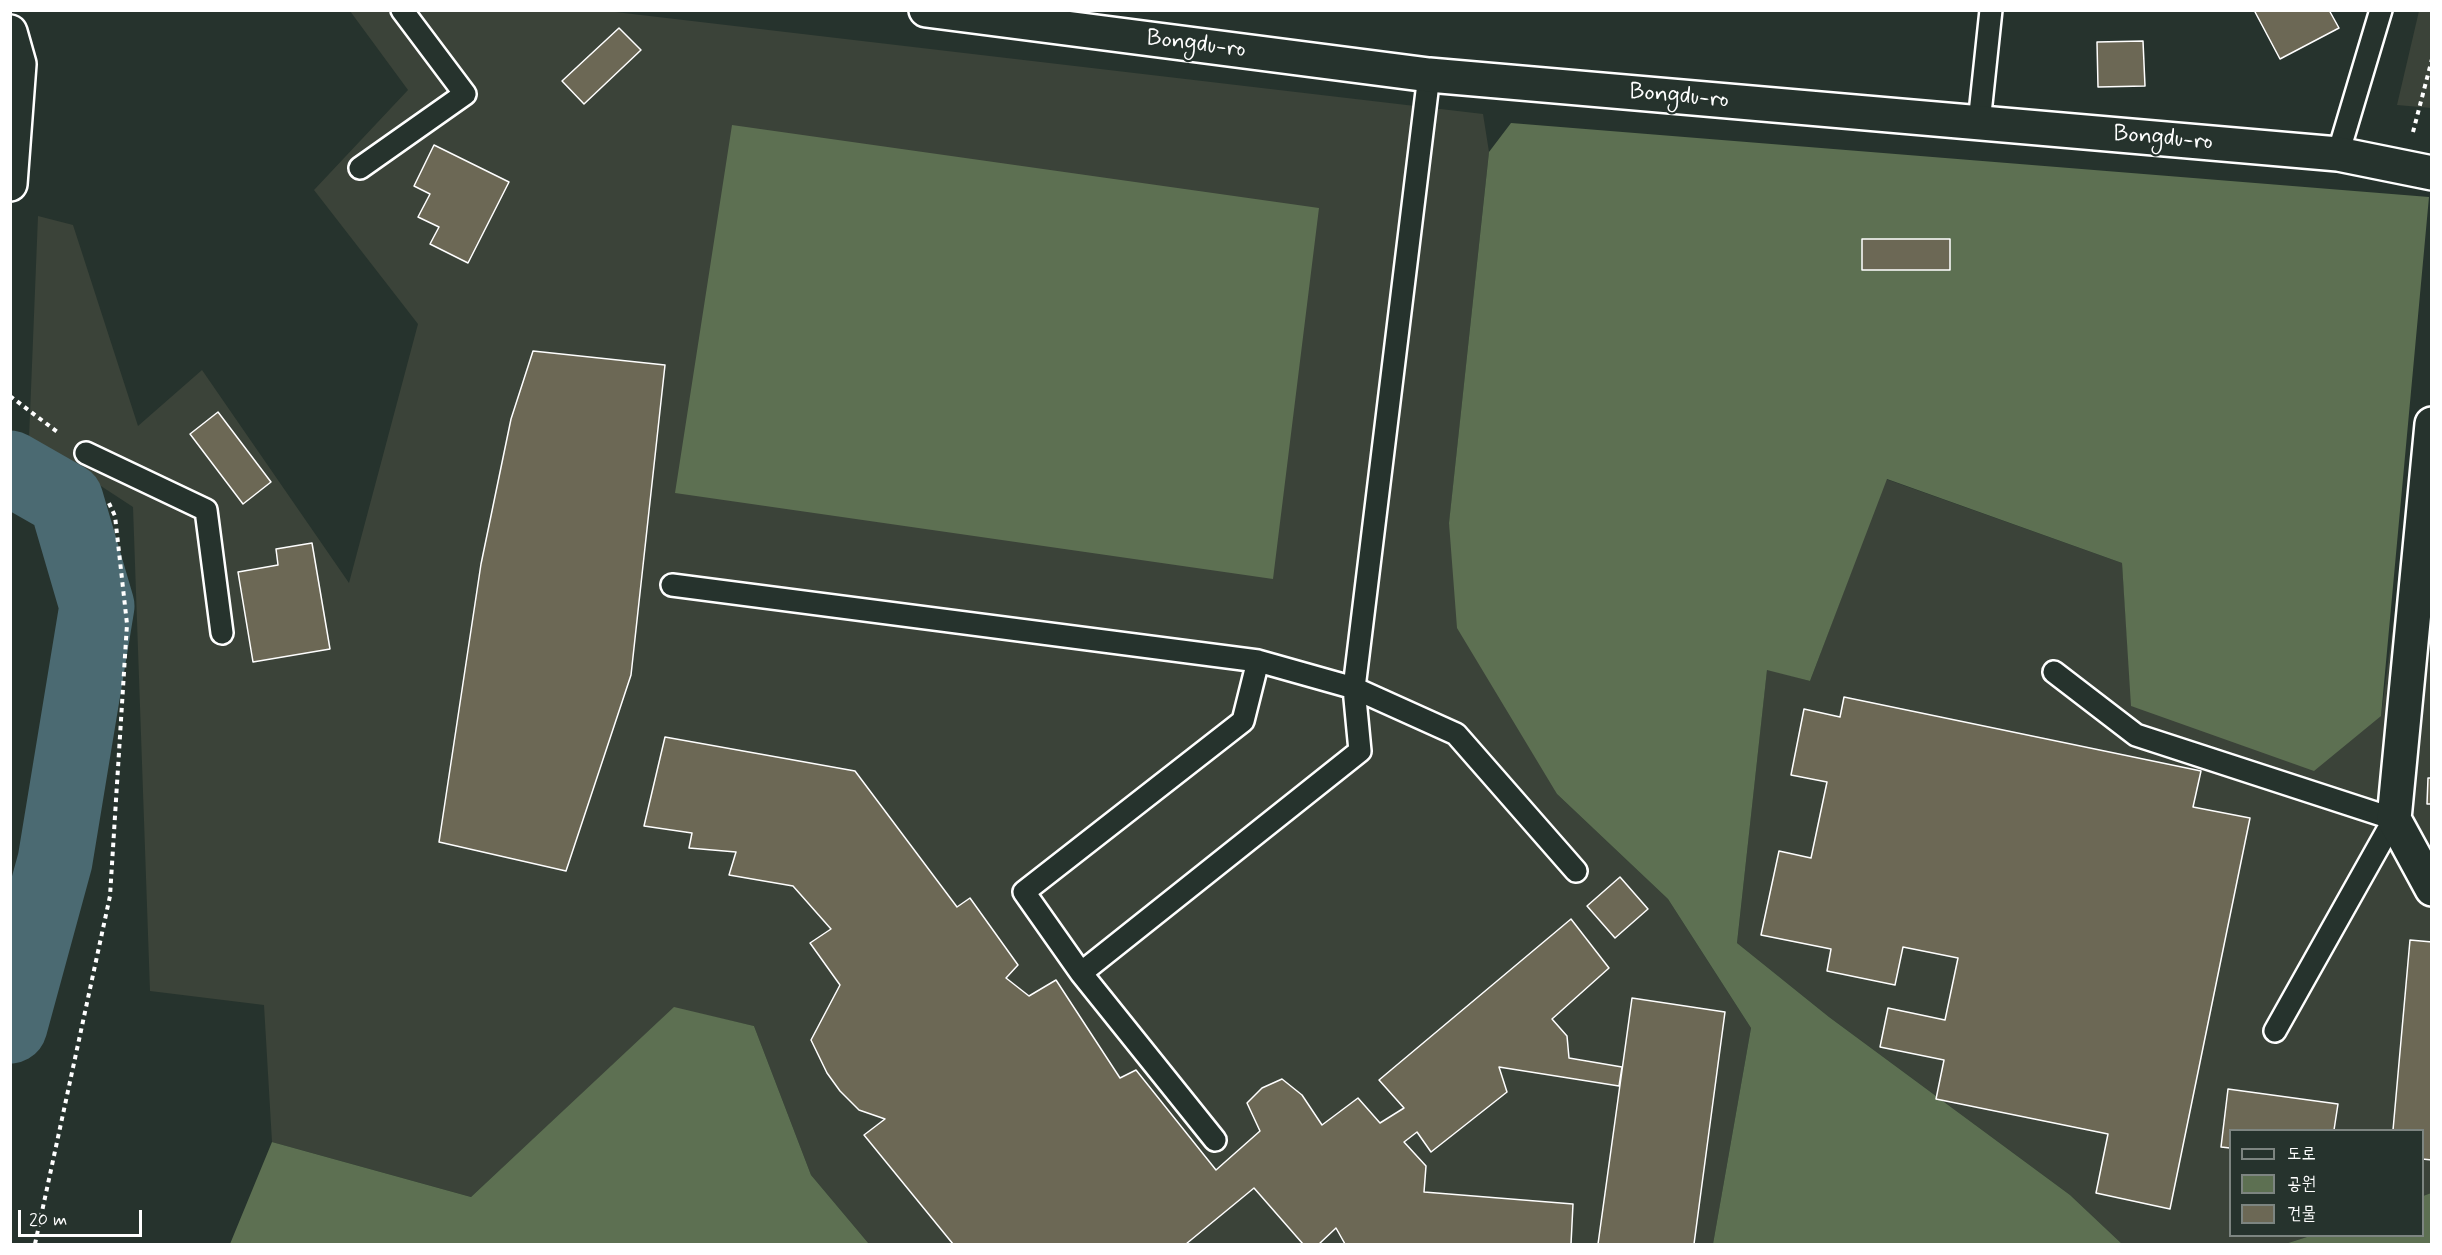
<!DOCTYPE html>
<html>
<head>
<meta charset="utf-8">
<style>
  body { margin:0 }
  #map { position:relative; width:2442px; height:1255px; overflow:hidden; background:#26332d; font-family:Mynerve,"Poor Story",sans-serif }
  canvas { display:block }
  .frame { position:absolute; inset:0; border:12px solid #fff; pointer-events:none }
  .legend { position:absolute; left:2229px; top:1129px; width:195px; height:108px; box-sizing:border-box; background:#26332d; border:2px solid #7d8581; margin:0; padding:8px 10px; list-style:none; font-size:18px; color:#fff }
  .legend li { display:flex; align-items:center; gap:12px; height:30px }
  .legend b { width:30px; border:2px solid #7d8581 }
  .scale { position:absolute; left:18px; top:1210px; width:124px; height:27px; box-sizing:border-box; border:3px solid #fff; border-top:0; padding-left:8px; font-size:18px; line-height:21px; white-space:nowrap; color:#fff; -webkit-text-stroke:4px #26332d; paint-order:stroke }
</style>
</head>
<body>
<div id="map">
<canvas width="2442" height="1255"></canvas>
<div class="frame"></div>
<ul class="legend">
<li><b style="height:8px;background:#26332d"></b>도로</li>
<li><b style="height:16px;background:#5d7052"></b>공원</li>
<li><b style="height:16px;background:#6c6855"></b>건물</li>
</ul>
<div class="scale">20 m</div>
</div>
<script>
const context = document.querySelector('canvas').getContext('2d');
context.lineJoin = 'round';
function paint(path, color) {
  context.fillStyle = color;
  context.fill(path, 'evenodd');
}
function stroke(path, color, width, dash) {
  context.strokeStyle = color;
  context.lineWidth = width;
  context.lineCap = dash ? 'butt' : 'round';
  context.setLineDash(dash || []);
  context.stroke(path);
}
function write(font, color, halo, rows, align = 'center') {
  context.font = font + ' Mynerve,sans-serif';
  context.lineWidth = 4.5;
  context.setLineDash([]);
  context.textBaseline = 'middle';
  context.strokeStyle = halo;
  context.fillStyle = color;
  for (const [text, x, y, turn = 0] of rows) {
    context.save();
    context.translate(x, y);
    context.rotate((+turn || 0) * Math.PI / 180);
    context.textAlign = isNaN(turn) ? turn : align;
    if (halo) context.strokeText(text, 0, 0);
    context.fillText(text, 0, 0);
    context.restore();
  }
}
const built = new Path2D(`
  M350 11H607L1483 114 1489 152 1449 524 1557 794 1668 899 1751 1028 1713 1244H869L811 1175 754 1026 674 1008 471 1197 272 1142 264 1005 150 991 133 507 29 439 38 216 73 225 138 426 202 370 349 583 418 324 314 190 408 90Z
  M2419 11H2431V108L2397 105Z
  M1886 479 2122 563 2132 706 2381 716 2403 549 2431 557V1193L2423 1196 2422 1130H2230V1236H2310L2285 1244H2122L2070 1195 1829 1017 1737 943 1767 669 1810 681Z`);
const green = new Path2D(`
  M1511 123 2429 197 2381 716 2314 771 2131 706 2122 563 1887 479 1810 681 1767 670 1737 943 1829 1017 2070 1195 2122 1244H1713L1751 1028 1668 899 1557 794 1457 628 1449 523 1489 152Z
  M732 125 1319 208 1273 579 675 493Z
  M674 1007 754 1026 811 1175 869 1244H230L272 1142 471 1197Z
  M2431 1193V1244H2285L2310 1236H2422L2423 1196Z`);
const river = new Path2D(`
  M10 468 66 500 97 606 55 861 10 1026`);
const building = new Path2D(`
  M2254 10H2329L2339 28 2280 59Z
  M619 28 641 50 584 104 562 81Z
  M2143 41 2145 86 2098 87 2097 42Z
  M434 145 509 182 468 263 430 244 439 227 418 217 430 194 414 186Z
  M1862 239H1950V270H1862Z
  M533 351 665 365 631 675 566 871 439 842 481 564 511 419Z
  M218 412 271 482 243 504 190 434Z
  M312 543 330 649 253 662 238 572 278 565 276 549Z
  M1844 697 2201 771 2193 807 2250 818 2170 1209 2096 1193 2108 1134 1936 1099 1944 1060 1880 1047 1888 1008 1945 1020 1958 958 1903 947 1895 985 1827 971 1831 949 1761 935 1779 851 1811 858 1827 782 1791 775 1804 709 1840 717Z
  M665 737 855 771 957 907 970 898 1018 965 1006 978 1029 996 1056 980 1120 1078 1136 1070 1216 1170 1260 1131 1247 1103 1262 1088 1282 1079 1302 1095 1322 1125 1358 1098 1380 1123 1404 1108 1379 1080 1571 919 1609 968 1552 1019 1567 1036 1569 1058 1622 1067 1619 1086 1499 1067 1507 1092 1431 1152 1417 1132 1404 1142 1426 1166 1424 1192 1573 1204 1571 1244H1345L1336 1228 1319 1244H1303L1254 1188 1186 1244H953L864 1135 885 1119 859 1110 840 1091 827 1073 811 1040 840 985 810 943 831 929 793 886 729 875 736 852 689 848 692 833 644 826Z
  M2428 778H2432V804H2427Z
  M1620 877 1648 909 1615 938 1587 906Z
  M2410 940 2432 942V1160L2422 1159V1130H2393Z
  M1632 998 1725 1012 1694 1244H1598Z
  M2228 1089 2338 1104 2334 1130H2230V1148L2221 1147Z`);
const path = new Path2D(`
  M2413 132 2432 59
  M10 396 60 434
  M35 1244 110 896 127 624 115 516 107 499`);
const service = new Path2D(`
  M1979 123 1991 10
  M2338 154 2381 10
  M360 168 465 94 402 10
  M86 453 206 510 222 633
  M672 585 1258 661 1354 688 1429 75
  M2054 672 2136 735 2394 819 2275 1031
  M1081 973 1360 751 1354 688 1456 734 1576 871
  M1215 1140 1081 973 1024 892 1243 721 1258 661`);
const minor = new Path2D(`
  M2432 424 2394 819 2432 889`);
const secondary = new Path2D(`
  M926 10 1429 75 2338 154 2432 173
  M10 32 19 64 10 184`);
const streetNames = [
  ["Bongdu-ro",1196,45,7],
  ["Bongdu-ro",1679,97,5],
  ["Bongdu-ro",2163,139,5]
];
paint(built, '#3b4339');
paint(green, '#5d7052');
stroke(river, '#4b6a72', 75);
paint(building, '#6c6855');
stroke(building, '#fff', 1.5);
stroke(service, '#fff', 26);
stroke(minor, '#fff', 38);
stroke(secondary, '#fff', 38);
stroke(path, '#fff', 4, [4.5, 4.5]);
stroke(service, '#26332d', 21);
stroke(minor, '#26332d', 33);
stroke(secondary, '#26332d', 33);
write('24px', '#fff', '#26332d', streetNames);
</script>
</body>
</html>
